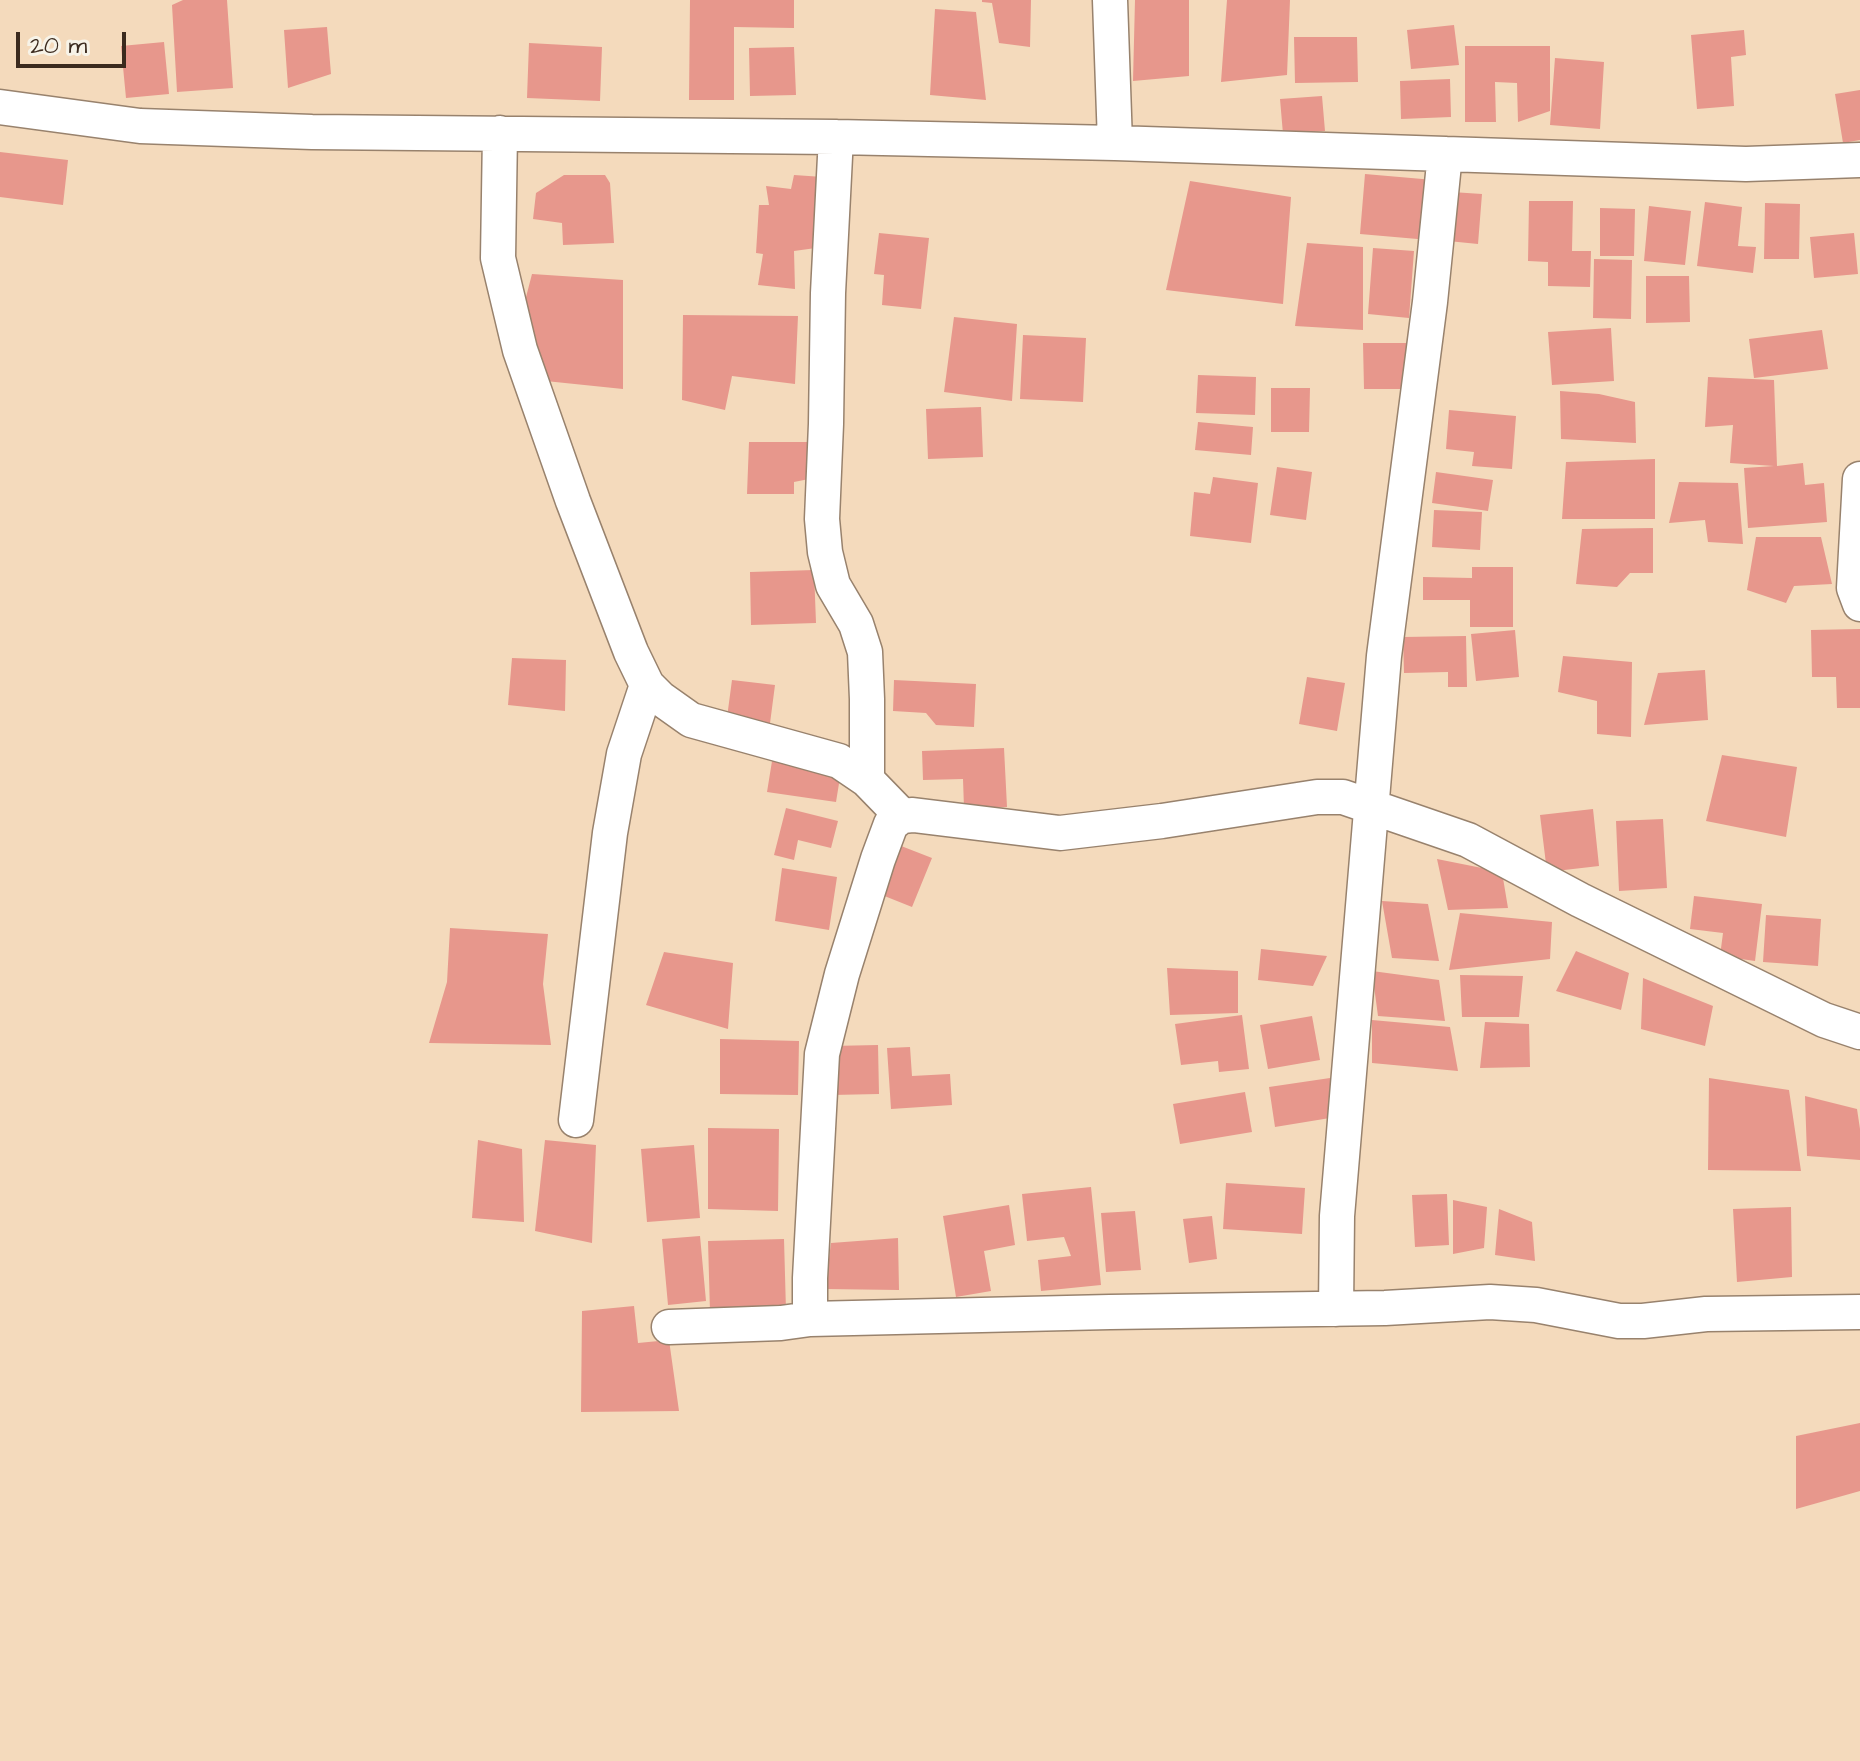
<!DOCTYPE html>
<html>
<head>
<meta charset="utf-8">
<style>
  body { margin:0 }
  #map { position:relative; width:1860px; height:1761px; overflow:hidden; background:#f4dabc; font-family:"Architects Daughter",sans-serif }
  canvas { display:block }
  .scale { position:absolute; left:16px; top:32px; width:110px; height:36px; box-sizing:border-box; border:4px solid #3b2a1e; border-top:0; padding-left:10px; font-size:24px; line-height:28px; white-space:nowrap; color:#3b2a1e; -webkit-text-stroke:6px #f7f3e8; paint-order:stroke }
</style>
</head>
<body>
<div id="map">
<canvas width="1860" height="1761"></canvas>
<div class="scale">20 m</div>
</div>
<script>
const context = document.querySelector('canvas').getContext('2d');
context.lineJoin = 'round';
function paint(path, color) {
  context.fillStyle = color;
  context.fill(path, 'evenodd');
}
function stroke(path, color, width, dash) {
  context.strokeStyle = color;
  context.lineWidth = width;
  context.lineCap = dash ? 'butt' : 'round';
  context.setLineDash(dash || []);
  context.stroke(path);
}
const building = new Path2D(`
  M183 0H227L233 88 177 92 172 5Z
  M690 0H794V28L734 27V100H689Z
  M982 0H1031L1030 47 999 43 992 3 982 2Z
  M1135 0H1189V76L1133 81Z
  M1227 0H1290L1287 75 1221 82Z
  M935 9 976 12 986 100 930 95Z
  M1454 25 1459 65 1411 69 1407 30Z
  M327 27 331 74 288 88 284 30Z
  M1744 30 1746 55 1731 57 1734 106 1697 109 1691 35Z
  M1294 37H1357L1358 82 1295 83Z
  M164 42 169 94 126 98 121 46Z
  M529 43 602 47 600 101 527 98Z
  M1465 46H1550V111L1518 122 1517 83 1495 82 1496 122H1465Z
  M794 47 796 95 750 96 749 48Z
  M1555 58 1604 62 1600 129 1550 125Z
  M1450 79 1451 117 1401 119 1400 81Z
  M1860 90V140L1843 143 1835 94Z
  M1322 96 1325 131 1283 134 1280 99Z
  M0 152 68 160 63 205 0 197Z
  M1365 174 1434 180 1429 240 1360 234Z
  M564 175H605L610 183 614 243 563 245 562 223 533 219 536 193Z
  M794 175 823 177V247L794 251 795 289 758 285 763 254 756 253 759 205H769L766 186 791 189Z
  M1190 181 1291 197 1283 304 1166 290Z
  M1452 192 1482 194 1478 244 1448 241Z
  M1529 201H1573L1572 251H1591L1590 287 1548 286V262L1528 261Z
  M1705 202 1742 207 1738 246 1756 247 1753 273 1697 266Z
  M1765 203 1800 204 1799 259H1764Z
  M1649 206 1691 211 1685 265 1644 261Z
  M1600 208 1635 209 1634 256H1600Z
  M879 233 929 238 921 309 882 305 884 275 874 274Z
  M1854 233 1858 274 1814 278 1810 237Z
  M1307 243 1363 247V330L1295 326Z
  M1373 248 1414 251 1409 318 1368 314Z
  M1594 259 1632 260 1631 319 1593 318Z
  M532 274 623 280V389L536 380 519 324Z
  M1646 276H1689L1690 322 1646 323Z
  M683 315 798 316 795 384 732 376 725 410 682 400Z
  M954 317 1017 324 1012 401 944 392Z
  M1611 328 1614 381 1552 385 1548 332Z
  M1822 330 1828 369 1754 378 1749 339Z
  M1023 335 1086 338 1083 402 1020 399Z
  M1363 343H1419V389H1364Z
  M1198 375 1256 377 1255 415 1196 413Z
  M1708 377 1774 380 1777 466 1803 463 1805 485 1824 483 1827 522 1748 528 1744 468 1774 466 1730 463 1733 425 1705 427Z
  M1271 388H1310L1309 432H1271Z
  M1560 391 1599 394 1635 402 1636 443 1561 439Z
  M981 407 983 457 928 459 926 409Z
  M1449 410 1516 416 1512 469 1472 466 1474 452 1446 449Z
  M1198 422 1253 427 1251 455 1195 450Z
  M749 442H812L814 478 794 482V494H747Z
  M1655 459V519H1562L1566 462Z
  M1277 467 1312 472 1306 520 1270 515Z
  M1436 472 1493 480 1488 511 1432 503Z
  M1213 477 1258 483 1251 543 1190 536 1194 492 1210 494Z
  M1679 482 1738 483 1743 544 1708 542 1705 520 1669 523Z
  M1434 510 1482 512 1480 550 1432 547Z
  M1653 528V573H1630L1617 587 1576 584 1582 529Z
  M1756 537H1821L1832 584 1794 586 1786 603 1747 590Z
  M1472 567H1513V627H1470V600H1423V577L1472 578Z
  M814 570 816 623 751 625 750 572Z
  M1860 629V708H1837L1836 677H1812L1811 630Z
  M1515 630 1519 677 1476 681 1471 634Z
  M1466 636 1467 687H1448V672L1404 673 1403 637Z
  M1563 656 1632 662 1631 737 1597 734V701L1558 692Z
  M512 658 566 660 565 711 508 705Z
  M1705 670 1708 720 1644 725 1658 673Z
  M1307 677 1345 683 1337 731 1299 724Z
  M732 680 775 685 769 731 726 725Z
  M894 680 976 684 974 727 936 725 926 713 893 711Z
  M1004 748 1007 807 964 808 963 779 923 780 922 751Z
  M773 755 842 765 836 802 767 792Z
  M1722 755 1797 767 1786 837 1706 821Z
  M786 808 838 821 831 848 798 840 794 860 774 855Z
  M1593 809 1599 866 1547 872 1540 815Z
  M1663 819 1667 888 1619 891 1616 821Z
  M896 844 932 858 912 907 877 893Z
  M1437 859 1502 872 1508 908 1448 910Z
  M782 868 837 877 829 930 775 921Z
  M1694 896 1762 904 1755 961 1720 956 1723 933 1690 929Z
  M1382 901 1428 904 1439 961 1392 958Z
  M1460 913 1552 922 1550 959 1449 970Z
  M1766 915 1821 919 1818 966 1763 962Z
  M450 928 548 934 543 984 551 1045 429 1043 447 982Z
  M1261 949 1327 956 1313 986 1258 980Z
  M1576 951 1629 973 1621 1010 1556 991Z
  M664 952 733 963 728 1029 646 1005Z
  M1167 968 1238 971V1013L1170 1015Z
  M1372 971 1439 980 1445 1021 1378 1016Z
  M1460 975 1523 976 1519 1017H1462Z
  M1643 978 1713 1006 1705 1046 1641 1029Z
  M1242 1015 1249 1069 1219 1072 1218 1061 1181 1065 1175 1024Z
  M1312 1016 1320 1060 1268 1069 1260 1025Z
  M1372 1020 1450 1027 1458 1071 1372 1063Z
  M1485 1022 1529 1024 1530 1067 1480 1068Z
  M720 1039 799 1041 798 1095 720 1094Z
  M878 1045 879 1094 832 1095 831 1046Z
  M910 1047 912 1076 950 1074 952 1105 891 1109 887 1048Z
  M1330 1078 1336 1117 1275 1127 1269 1087Z
  M1709 1078 1789 1090 1801 1171 1708 1170Z
  M1245 1092 1252 1132 1180 1144 1173 1104Z
  M1805 1096 1857 1109 1860 1129V1160L1807 1156Z
  M708 1128 779 1129 778 1211 708 1209Z
  M478 1140 522 1149 524 1222 472 1218Z
  M545 1140 596 1145 592 1243 535 1231Z
  M694 1145 700 1218 647 1222 641 1149Z
  M1226 1183 1305 1188 1302 1234 1223 1229Z
  M1091 1187 1101 1285 1041 1291 1038 1260 1071 1256 1064 1237 1027 1241 1022 1194Z
  M1447 1194 1449 1245 1415 1247 1412 1195Z
  M1453 1200 1487 1207 1484 1248 1453 1254Z
  M1009 1205 1015 1245 984 1251 991 1291 956 1297 943 1216Z
  M1791 1207 1792 1277 1737 1282 1733 1209Z
  M1499 1209 1532 1222 1535 1261 1495 1255Z
  M1135 1211 1141 1270 1106 1272 1101 1213Z
  M1212 1216 1217 1259 1189 1263 1183 1219Z
  M700 1236 706 1301 668 1305 662 1239Z
  M898 1238 899 1290 825 1289 831 1243Z
  M784 1239 786 1311 710 1312 708 1241Z
  M634 1306 638 1343 669 1340 679 1411 581 1412 582 1311Z
  M1860 1423V1491L1796 1509V1436Z`);
const minor = new Path2D(`
  M1110 0 1115 143
  M0 107 140 126 312 132 836 137 1115 143 1746 164 1860 160
  M500 133 498 258 520 350 573 501 631 652 647 685 660 698 691 720 839 761 867 780 902 816
  M836 137 828 293 826 424 822 519 825 552 833 585 856 624 865 652 867 699V780
  M1860 479 1854 588 1860 604
  M576 1120 610 833 624 754 647 685
  M1336 1309 1337 1216 1384 656 1430 302 1445 154
  M810 1319 1110 1312 1385 1308 1490 1302 1536 1305 1619 1321H1643L1706 1314 1860 1312
  M669 1327 781 1323 810 1319V1278L822 1054 842 974 878 859 891 824 902 816 913 815 1060 833 1162 821 1317 797H1343L1468 840 1580 900 1824 1020 1860 1032`);
paint(building, '#e7978c');
stroke(minor, '#98826d', 37);
stroke(minor, '#fff', 34);
</script>
</body>
</html>
